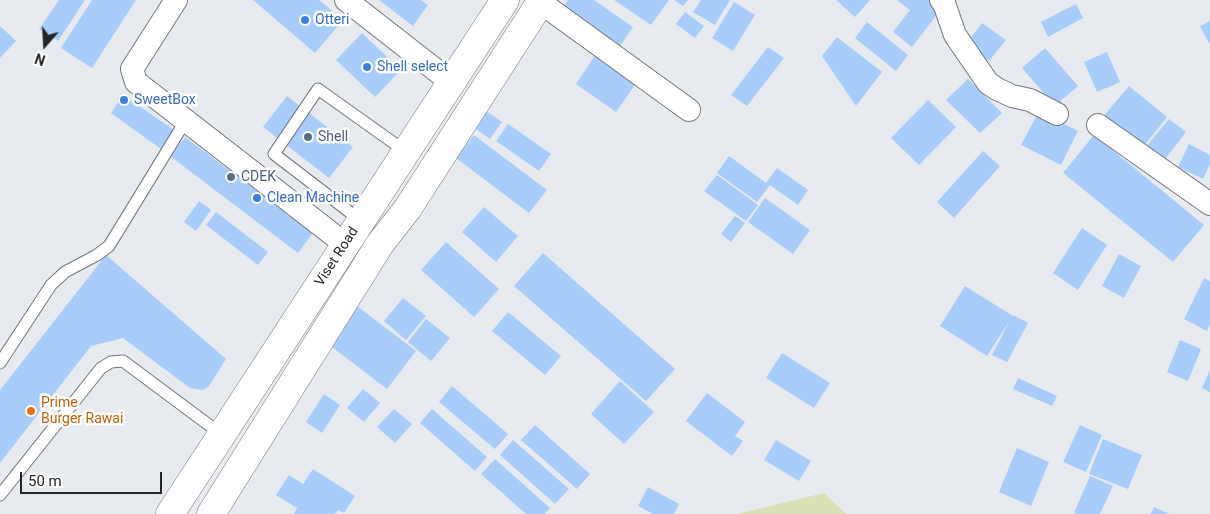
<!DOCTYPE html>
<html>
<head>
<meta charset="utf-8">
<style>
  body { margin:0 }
  #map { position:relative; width:1210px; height:514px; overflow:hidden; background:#e7eaee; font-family:Roboto,sans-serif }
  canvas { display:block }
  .north { position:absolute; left:20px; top:20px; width:50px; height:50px; -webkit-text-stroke:4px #fff; paint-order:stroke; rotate:199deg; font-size:14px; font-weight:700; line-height:20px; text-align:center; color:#242526 }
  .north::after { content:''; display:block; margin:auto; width:18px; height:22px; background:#242526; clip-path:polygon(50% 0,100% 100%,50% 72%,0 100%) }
  .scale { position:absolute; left:20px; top:472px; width:142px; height:22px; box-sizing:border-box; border:2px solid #242526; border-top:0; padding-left:6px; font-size:15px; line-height:18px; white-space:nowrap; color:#242526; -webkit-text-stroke:4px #fff; paint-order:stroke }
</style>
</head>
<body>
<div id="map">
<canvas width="1210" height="514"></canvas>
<div class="north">N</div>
<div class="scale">50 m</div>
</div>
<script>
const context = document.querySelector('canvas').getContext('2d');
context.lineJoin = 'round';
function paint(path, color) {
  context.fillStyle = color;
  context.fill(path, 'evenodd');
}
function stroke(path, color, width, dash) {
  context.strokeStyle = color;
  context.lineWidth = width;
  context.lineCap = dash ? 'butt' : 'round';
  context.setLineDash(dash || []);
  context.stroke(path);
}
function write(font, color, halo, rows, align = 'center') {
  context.font = font + ' Roboto,sans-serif';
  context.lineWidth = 5;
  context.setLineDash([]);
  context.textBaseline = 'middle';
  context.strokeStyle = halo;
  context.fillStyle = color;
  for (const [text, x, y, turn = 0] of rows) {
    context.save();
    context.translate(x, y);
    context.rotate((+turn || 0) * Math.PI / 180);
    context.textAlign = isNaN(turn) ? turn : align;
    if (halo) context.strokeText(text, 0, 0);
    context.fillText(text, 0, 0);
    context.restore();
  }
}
const green = new Path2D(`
  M824 493 846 514H737Z`);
const building = new Path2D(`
  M59 0H85L58 41 39 29Z
  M92 0H136L92 68 61 48Z
  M253 0H319L343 20 315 53Z
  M379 0H421L428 5 413 26Z
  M568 0H594L633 27 618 49 561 10Z
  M614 0H669L651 25Z
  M674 0H688L683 6Z
  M701 0H730L715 25 693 12Z
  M836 0H870L855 17Z
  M897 0H933L942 8 912 47 893 32 910 10Z
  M734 2 755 15 733 51 712 38Z
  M1076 4 1083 18 1048 37 1041 22Z
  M685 12 704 26 695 38 676 24Z
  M1210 21V42L1209 43 1200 26Z
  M867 22 908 55 896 71 855 38Z
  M982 23 1006 40 989 61 966 44Z
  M0 26 16 41 0 58Z
  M362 33 401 70 375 97 336 60Z
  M837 37 882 72 856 106 822 56Z
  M768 47 784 58 747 106 731 95Z
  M1045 48 1078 86 1055 106 1022 68Z
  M1107 52 1120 82 1097 92 1084 62Z
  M596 54 637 82 616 112 576 84Z
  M968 79 1002 113 980 133 946 100Z
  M1129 86 1167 117 1141 150 1102 118Z
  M123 95 174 130 161 149 111 113Z
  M287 96 353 147 329 178 263 127Z
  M928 100 956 127 919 165 891 138Z
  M482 108 502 122 490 139 470 125Z
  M1039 111 1078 131 1061 165 1021 145Z
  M1169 119 1186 132 1163 162 1145 148Z
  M508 124 551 154 539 171 496 141Z
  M474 135 547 190 529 213 456 158Z
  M1094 135 1204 225 1173 262 1063 173Z
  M185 137 313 233 298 253 170 156Z
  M1189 144 1210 155V164L1203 179 1178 167Z
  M983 151 1000 166 954 218 937 202Z
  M729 156 766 183 777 168 808 190 798 205 770 185 757 202 717 173Z
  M717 175 758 205 746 221 704 191Z
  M765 198 810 230 793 254 748 222Z
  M199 201 211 210 196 231 184 222Z
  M484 207 518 236 496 262 462 232Z
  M216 212 268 252 258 265 206 225Z
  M735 216 745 223 731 242 721 234Z
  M1082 228 1107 245 1078 290 1053 273Z
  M446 242 499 289 474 317 421 270Z
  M543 253 675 369 646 401 514 286Z
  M1119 254 1141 266 1124 298 1102 286Z
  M106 255 226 359 209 386 203 390 190 388 123 338 91 346 0 463V390Z
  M1204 278 1210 281V324L1207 331 1184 319Z
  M965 286 1013 316V315L1028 323 1007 362 992 355 1010 320 987 356 940 326Z
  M403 298 426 316 406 340 384 321Z
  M353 303 416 351 387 389 324 341Z
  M508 312 561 356 545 375 492 331Z
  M426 319 450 338 431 361 408 342Z
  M1180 340 1201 349 1188 381 1167 372Z
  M782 353 830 383 814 408 766 378Z
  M1210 370V392L1202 388Z
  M1018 378 1057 396 1052 406 1013 389Z
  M620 381 654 412 624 444 591 414Z
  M452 386 508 434 495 449 439 402Z
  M363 389 380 403 364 422 347 408Z
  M707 393 745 422 735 436 743 441 732 456 686 421Z
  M324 394 340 405 322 433 306 422Z
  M394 409 412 424 395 443 377 427Z
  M432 409 487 457 475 471 420 423Z
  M535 425 590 474 577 489 521 440Z
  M1080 425 1102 435 1086 472 1063 462Z
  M1103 439 1142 455 1128 489 1089 474Z
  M513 440 569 489 555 504 500 455Z
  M776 440 811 461 799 481 764 460Z
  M1017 448 1049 462 1031 506 999 492Z
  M495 459 550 508 545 514H526L481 474Z
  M313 469 355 496 344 513 338 510 335 514H294L297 508 276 495 289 475 303 484Z
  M1090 476 1113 486 1100 514H1077L1074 513Z
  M648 487 679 504 674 514H653L638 506Z
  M1154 507 1169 514H1151Z`);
const lane = new Path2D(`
  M360 220 274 154 318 89 405 151
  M0 363 51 285 65 272 97 255 109 246 186 120
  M0 495 101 368 111 362 123 361 221 434`);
const street = new Path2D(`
  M176 0 132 69 136 82 345 244
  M346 0 451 82
  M941 0 944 3 955 35 988 83 997 89 1012 96 1030 100 1057 114
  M540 2 689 110
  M1098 125 1210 204`);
const secondary = new Path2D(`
  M170 514 505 0
  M211 514 380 244 408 208 542 0`);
const markers = [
  [305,20,5,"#3f7fe0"],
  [367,67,5,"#3f7fe0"],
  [124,100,5,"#3f7fe0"],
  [308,137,5,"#5c6f8a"],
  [231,177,5,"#5c6f8a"],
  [257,198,5,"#3f7fe0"],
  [31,411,5,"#e8710a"]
];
const shopNames = [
  ["Otteri",315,20],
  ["Shell select",377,67],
  ["SweetBox",134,100],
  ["Clean Machine",267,198]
];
const serviceNames = [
  ["Shell",318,137],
  ["CDEK",241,177]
];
const streetNames = [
  ["Viset Road",337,257,-57]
];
const foodNames = [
  ["Prime",41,403],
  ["Burger Rawai",41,419]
];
paint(green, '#dae1b4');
paint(building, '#a9cdfb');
stroke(lane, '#75787b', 13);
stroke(street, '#75787b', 24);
stroke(secondary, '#75787b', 29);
stroke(lane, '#fff', 11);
stroke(street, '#fff', 22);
stroke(secondary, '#fff', 28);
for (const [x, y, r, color] of markers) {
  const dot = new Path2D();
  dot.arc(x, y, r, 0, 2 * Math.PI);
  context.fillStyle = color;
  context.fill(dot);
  stroke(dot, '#fff', 2);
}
write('14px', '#366cbe', '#fff', shopNames, 'left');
write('14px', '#4e5e75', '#fff', serviceNames, 'left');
write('14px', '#242526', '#fff', streetNames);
write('14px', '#c56008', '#fff', foodNames, 'left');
</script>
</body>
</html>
